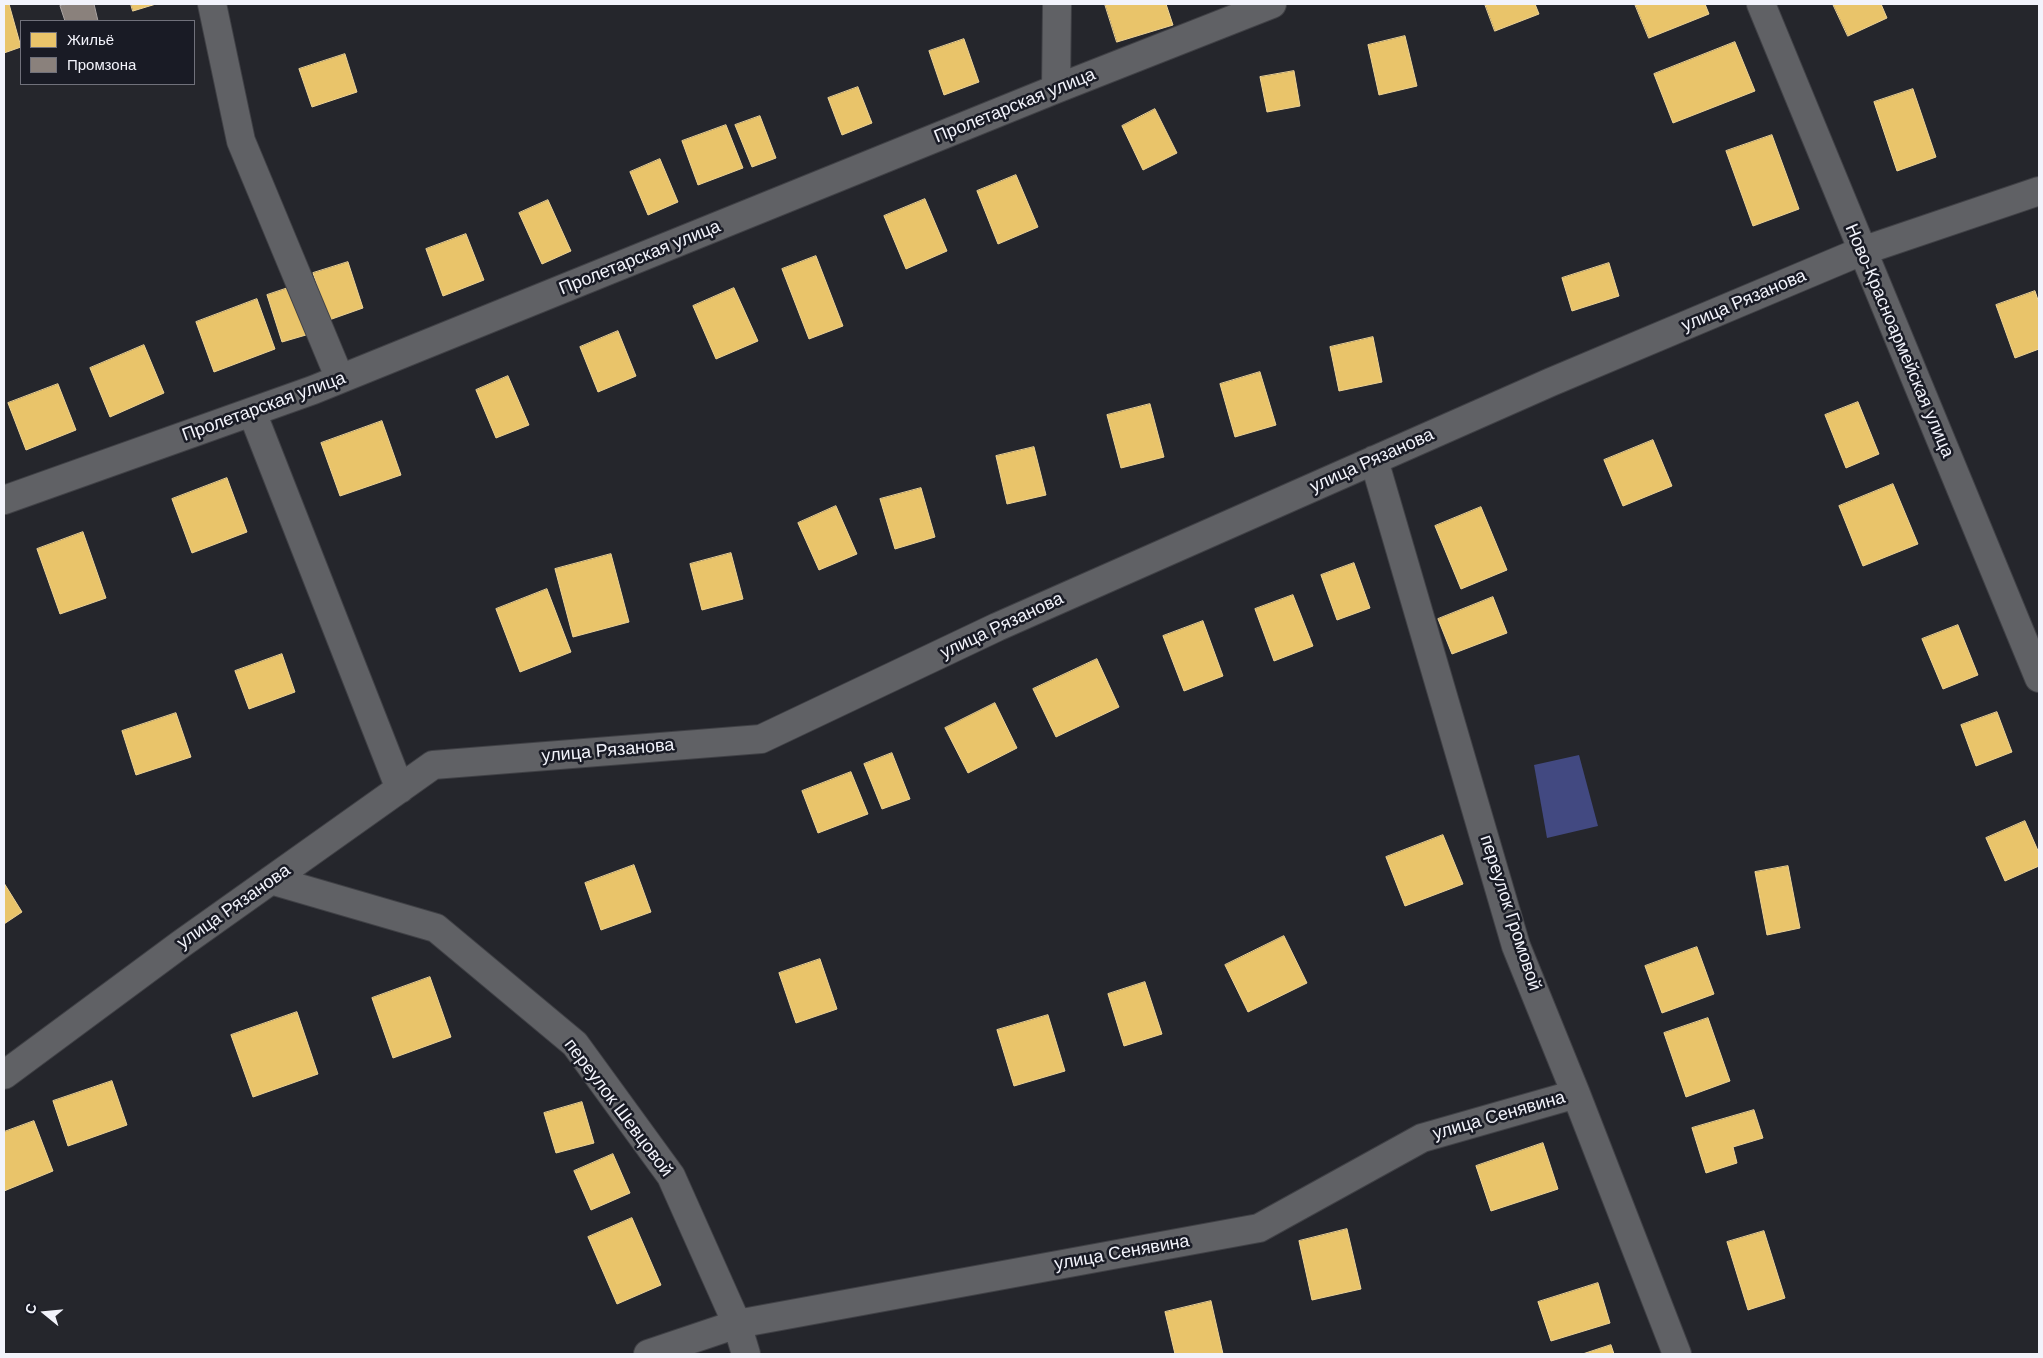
<!DOCTYPE html>
<html>
<head>
<meta charset="utf-8">
<style>
  body { margin:0 }
  #map { position:relative; width:2043px; height:1358px; overflow:hidden; background:#25262c; font-family:Helvetica,sans-serif }
  canvas { display:block }
  .frame { position:absolute; inset:0; border:5px solid #f2f3fb; pointer-events:none }
  .legend { position:absolute; left:20px; top:20px; width:175px; height:65px; box-sizing:border-box; background:#191b25; border:1px solid #70717b; margin:0; padding:6px 9px; list-style:none; font-size:15px; color:#f2f3fb }
  .legend li { display:flex; align-items:center; gap:10px; height:25px }
  .legend b { width:25px; border:1px solid #70717b }
  .north { position:absolute; left:20px; top:1288px; width:50px; height:50px; -webkit-text-stroke:4px #191b25; paint-order:stroke; rotate:287deg; font-size:14px; font-weight:700; line-height:20px; text-align:center; color:#f2f3fb }
  .north::after { content:''; display:block; margin:auto; width:18px; height:22px; background:#f2f3fb; clip-path:polygon(50% 0,100% 100%,50% 72%,0 100%) }
</style>
</head>
<body>
<div id="map">
<canvas width="2043" height="1358"></canvas>
<div class="frame"></div>
<ul class="legend">
<li><b style="height:14px;background:#e9c46a"></b>Жильё</li>
<li><b style="height:14px;background:#8a817c"></b>Промзона</li>
</ul>
<div class="north">С</div>
</div>
<script>
const context = document.querySelector('canvas').getContext('2d');
context.lineJoin = 'round';
function paint(path, color) {
  context.fillStyle = color;
  context.fill(path, 'evenodd');
}
function stroke(path, color, width, dash) {
  context.strokeStyle = color;
  context.lineWidth = width;
  context.lineCap = dash ? 'butt' : 'round';
  context.setLineDash(dash || []);
  context.stroke(path);
}
function write(font, color, halo, rows, align = 'center') {
  context.font = font + ' Helvetica,sans-serif';
  context.lineWidth = 5;
  context.setLineDash([]);
  context.textBaseline = 'middle';
  context.strokeStyle = halo;
  context.fillStyle = color;
  for (const [text, x, y, turn = 0] of rows) {
    context.save();
    context.translate(x, y);
    context.rotate((+turn || 0) * Math.PI / 180);
    context.textAlign = isNaN(turn) ? turn : align;
    if (halo) context.strokeText(text, 0, 0);
    context.fillText(text, 0, 0);
    context.restore();
  }
}
const water = new Path2D(`
  M1579 755 1598 826 1547 838 1534 765Z`);
const homes = new Path2D(`
  M4 4H9L21 47 4 53Z
  M131 4H156L133 11Z
  M1105 4H1166L1173 25 1117 42Z
  M1485 4H1535L1539 14 1495 31Z
  M1635 4H1705L1709 14 1649 38Z
  M1833 4H1881L1887 18 1848 36Z
  M1405 36 1417 86 1379 95 1368 45Z
  M964 39 979 82 944 95 929 51Z
  M1735 42 1755 91 1673 123 1654 74Z
  M345 54 357 92 312 107 299 69Z
  M1294 71 1300 106 1267 112 1260 77Z
  M858 87 872 123 842 135 828 98Z
  M1913 89 1936 157 1897 171 1874 102Z
  M1155 109 1177 153 1143 170 1122 126Z
  M760 116 776 158 752 167 735 125Z
  M726 125 743 168 698 185 682 141Z
  M1772 135 1799 209 1753 226 1726 151Z
  M660 159 678 202 648 215 630 172Z
  M1016 175 1038 227 998 244 977 191Z
  M925 199 947 251 906 269 884 216Z
  M548 200 571 251 542 264 519 213Z
  M466 234 484 280 443 296 426 249Z
  M816 256 843 326 809 339 782 269Z
  M348 262 363 308 329 320 313 273Z
  M1609 263 1619 296 1572 311 1562 278Z
  M291 287 306 335 282 342 267 295Z
  M734 288 758 341 716 359 693 306Z
  M2035 291 2039 303V349L2015 358 1996 305Z
  M257 299 275 349 214 372 196 322Z
  M618 331 636 376 598 392 580 347Z
  M1373 337 1382 382 1339 391 1330 347Z
  M144 345 164 393 110 417 90 368Z
  M1260 372 1276 425 1235 437 1220 384Z
  M508 376 529 425 496 438 476 390Z
  M58 384 76 430 26 450 8 403Z
  M1858 402 1879 454 1846 468 1825 415Z
  M1150 404 1164 457 1121 468 1107 415Z
  M382 421 401 475 340 496 321 443Z
  M1653 440 1672 486 1623 506 1604 460Z
  M1034 447 1046 495 1007 504 996 456Z
  M227 478 247 532 192 553 172 499Z
  M1893 484 1918 544 1863 566 1839 506Z
  M921 488 935 537 895 549 880 499Z
  M836 506 857 554 819 570 798 523Z
  M1481 507 1507 570 1461 589 1435 526Z
  M83 532 106 598 60 614 37 549Z
  M731 553 743 599 702 610 690 564Z
  M611 554 629 622 573 637 555 569Z
  M1354 563 1370 608 1337 620 1321 575Z
  M547 589 571 652 520 672 496 609Z
  M1293 595 1313 646 1274 661 1255 609Z
  M1493 597 1507 633 1452 654 1438 619Z
  M1203 621 1223 676 1184 691 1163 636Z
  M1958 625 1978 675 1943 689 1922 639Z
  M282 654 295 692 249 709 235 671Z
  M1097 659 1119 707 1056 737 1033 689Z
  M995 703 1017 748 968 773 945 728Z
  M1997 712 2012 752 1976 766 1961 725Z
  M176 713 191 757 136 775 122 731Z
  M892 753 910 799 882 809 864 764Z
  M851 772 868 814 818 833 802 791Z
  M2025 821 2039 853V866L2005 881 1986 838Z
  M1443 835 1463 884 1405 906 1386 857Z
  M634 865 651 912 601 930 585 883Z
  M1788 866 1800 928 1767 935 1755 872Z
  M4 883 22 912 4 924Z
  M1284 936 1307 983 1248 1012 1225 965Z
  M1697 947 1714 994 1662 1013 1645 966Z
  M820 959 837 1009 796 1023 779 973Z
  M430 977 451 1037 393 1058 372 998Z
  M1145 982 1162 1034 1124 1046 1108 994Z
  M297 1012 318 1074 253 1097 231 1035Z
  M1048 1015 1065 1071 1014 1086 997 1030Z
  M1708 1018 1730 1081 1686 1097 1664 1033Z
  M112 1081 127 1125 68 1146 53 1101Z
  M582 1102 594 1143 556 1153 544 1113Z
  M1754 1110 1763 1138 1733 1147 1737 1163 1706 1173 1692 1128Z
  M34 1121 53 1171 4 1191V1132Z
  M1543 1143 1558 1189 1491 1211 1476 1166Z
  M613 1154 630 1193 591 1210 574 1171Z
  M632 1218 661 1285 617 1304 588 1237Z
  M1347 1229 1361 1289 1312 1300 1299 1241Z
  M1764 1231 1785 1298 1748 1310 1727 1242Z
  M1598 1283 1610 1323 1551 1341 1538 1302Z
  M1211 1301 1223 1354H1175L1165 1312Z
  M1611 1345 1614 1354H1583Z`);
const industry = new Path2D(`
  M68 4H94L98 21H65L60 6Z`);
const minor = new Path2D(`
  M212 4 241 141 340 379
  M1761 4 2039 678
  M1056 89 1057 4
  M252 412 400 789
  M1374 460 1516 946 1576 1094 1677 1354
  M4 500 313 390 1056 89 1272 4
  M271 880 436 928 575 1044 671 1176 737 1324 746 1354
  M4 1075 181 944 433 765 761 739 997 627 1551 382 1862 251 2039 191
  M648 1354 737 1324 1259 1228 1422 1138 1576 1094`);
const streetNames = [
  ["Пролетарская улица",1015,106,-22],
  ["Пролетарская улица",640,258,-22],
  ["улица Рязанова",1744,301,-23],
  ["Ново-Красноармейская улица",1899,341,67],
  ["Пролетарская улица",264,407,-20],
  ["улица Рязанова",1372,461,-24],
  ["улица Рязанова",1002,626,-25],
  ["улица Рязанова",608,751,-5],
  ["улица Рязанова",234,907,-35],
  ["переулок Громовой",1510,913,72],
  ["переулок Шевцовой",618,1108,53],
  ["улица Сенявина",1499,1116,-16],
  ["улица Сенявина",1122,1253,-10]
];
paint(water, '#424981');
paint(homes, '#e9c46a');
stroke(homes, '#ecd296', 1);
paint(industry, '#8a817c');
stroke(industry, '#a9a3a2', 1);
stroke(minor, '#404146', 30);
stroke(minor, '#606165', 28);
write('18px', '#f2f3fb', '#191b25', streetNames);
</script>
</body>
</html>
